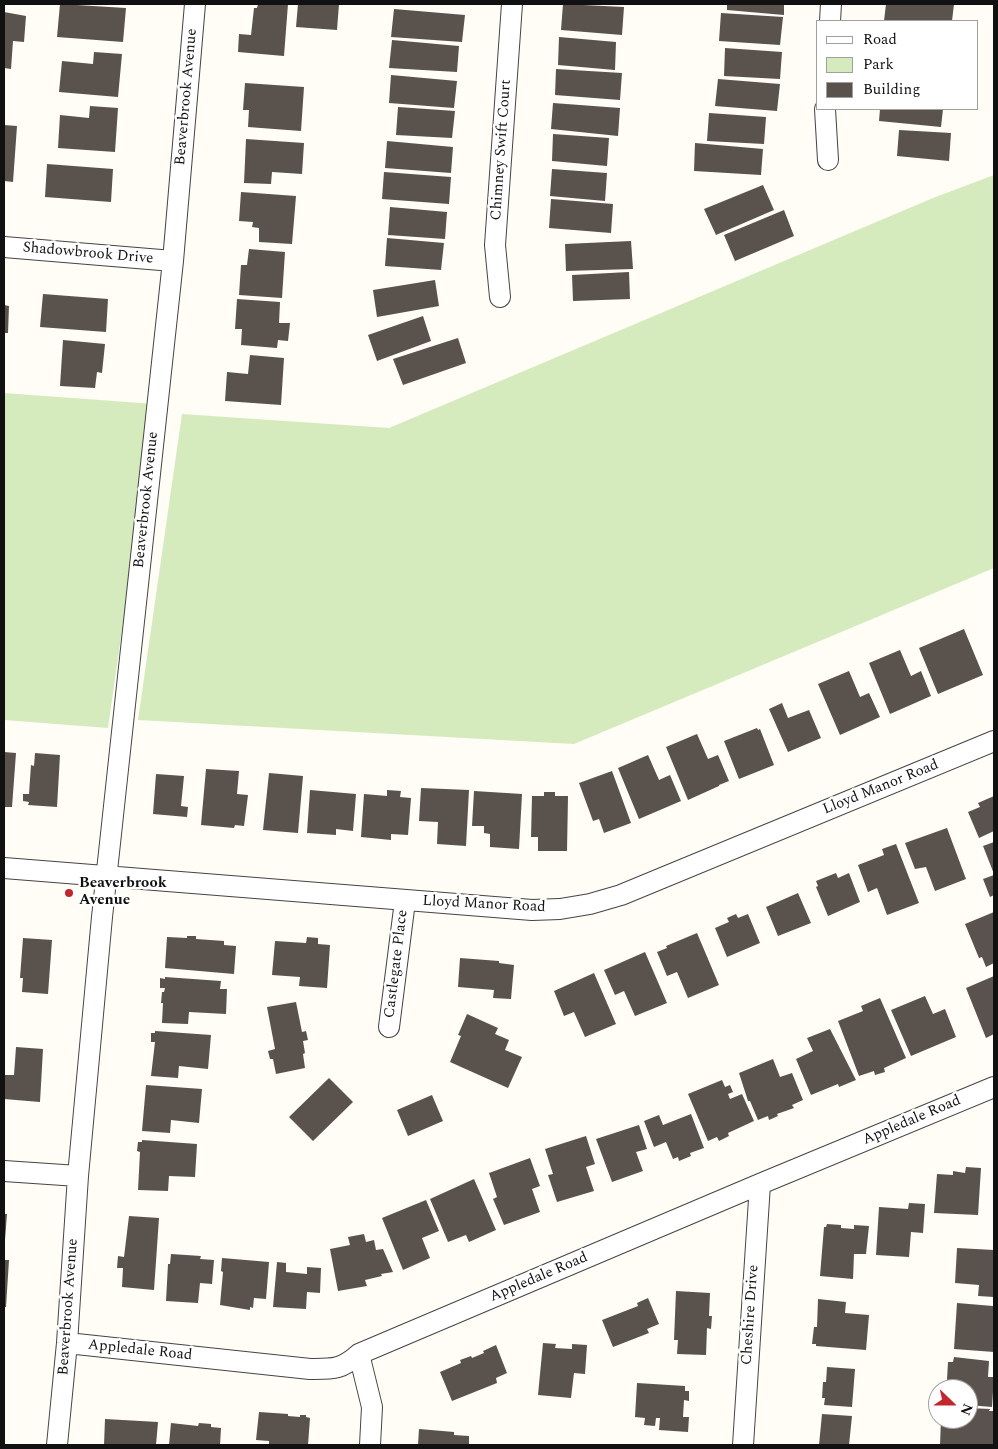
<!DOCTYPE html>
<html>
<head>
<meta charset="utf-8">
<style>
  body { margin:0 }
  #map { position:relative; width:998px; height:1449px; overflow:hidden; background:#fffdf5; font-family:Spectral,serif }
  canvas { display:block }
  .frame { position:absolute; inset:0; border:5px solid #111; pointer-events:none }
  .legend { position:absolute; left:816px; top:20px; width:162px; height:90px; box-sizing:border-box; background:#fff; border:1px solid #a0a0a0; margin:0; padding:6px 9px; list-style:none; font-size:15px; color:#111 }
  .legend li { display:flex; align-items:center; gap:10px; height:25px }
  .legend b { width:25px; border:1px solid #a0a0a0 }
  .north { position:absolute; left:928px; top:1379px; width:50px; height:50px; box-sizing:border-box; background:#fff; border:1px solid #a0a0a0; border-radius:50%; rotate:112deg; font-size:14px; font-weight:700; line-height:20px; text-align:center; color:#111 }
  .north::after { content:''; display:block; margin:auto; width:18px; height:22px; background:#c4262e; clip-path:polygon(50% 0,100% 100%,50% 72%,0 100%) }
</style>
</head>
<body>
<div id="map">
<canvas width="998" height="1449"></canvas>
<div class="frame"></div>
<ul class="legend">
<li><b style="height:6px;background:#fff"></b>Road</li>
<li><b style="height:14px;background:#d5ebbd"></b>Park</li>
<li><b style="height:14px;background:#5a524d"></b>Building</li>
</ul>
<div class="north">N</div>
</div>
<script>
const context = document.querySelector('canvas').getContext('2d');
context.lineJoin = 'round';
function paint(path, color) {
  context.fillStyle = color;
  context.fill(path, 'evenodd');
}
function stroke(path, color, width, dash) {
  context.strokeStyle = color;
  context.lineWidth = width;
  context.lineCap = dash ? 'butt' : 'round';
  context.setLineDash(dash || []);
  context.stroke(path);
}
function write(font, color, halo, rows, align = 'center') {
  context.font = font + ' Spectral,serif';
  context.lineWidth = 5;
  context.setLineDash([]);
  context.textBaseline = 'middle';
  context.strokeStyle = halo;
  context.fillStyle = color;
  for (const [text, x, y, turn = 0] of rows) {
    context.save();
    context.translate(x, y);
    context.rotate((+turn || 0) * Math.PI / 180);
    context.textAlign = isNaN(turn) ? turn : align;
    if (halo) context.strokeText(text, 0, 0);
    context.fillText(text, 0, 0);
    context.restore();
  }
}
const green = new Path2D(`
  M994 175V568L574 744 138 720 182 414 389 428 933 198Z
  M4 393 154 404 108 728 4 720Z`);
const building = new Path2D(`
  M60 4 126 8 123 42 57 37Z
  M258 4H288L284 56 238 52 239 34 251 35 254 8H257Z
  M298 4H339L337 30 296 27Z
  M563 4 624 7 622 35 561 30Z
  M727 4H784V15L727 10Z
  M886 4H954L952 21H884Z
  M394 9 465 15 462 42 391 37Z
  M4 12 26 16 24 42 13 41 11 69 4 68Z
  M721 13 783 17 780 45 719 41Z
  M559 37 616 42 615 70 558 65Z
  M392 40 459 46 457 72 389 68Z
  M725 48 782 52 780 79 724 76Z
  M94 52 122 54 118 97 59 92 62 61 93 64Z
  M556 69 622 73 620 100 555 95Z
  M391 75 457 81 454 108 389 103Z
  M718 79 780 84 777 111 715 106Z
  M245 83 304 87 301 131 248 127 249 110H243Z
  M553 103 620 108 618 136 551 129Z
  M90 106 118 108 115 152 58 148 60 115 89 118Z
  M398 107 455 111 452 138 396 135Z
  M880 109H943L941 127 879 121Z
  M709 113 766 117 764 144 707 141Z
  M4 125 17 126 13 182 4 181Z
  M899 130 951 133 949 161 897 156Z
  M553 134 609 138 607 166 552 161Z
  M246 139 304 143 302 174 272 172 271 184 244 183Z
  M387 141 453 147 451 173 385 168Z
  M695 143 763 149 761 175 694 171Z
  M47 164 113 169 111 202 45 197Z
  M552 169 607 173 605 201 550 196Z
  M384 172 451 177 449 204 382 199Z
  M763 185 774 210 716 235 704 209Z
  M241 192 296 196 292 244 259 242V228L252 227 253 222 239 221Z
  M551 199 613 204 611 233 549 228Z
  M390 207 447 212 445 239 388 235Z
  M784 210 794 236 735 261 724 235Z
  M387 238 444 243 441 270 385 266Z
  M631 241 633 269 566 271 565 244Z
  M249 249 285 252 282 298 239 295 241 265H247Z
  M629 272 630 299 573 301 572 275Z
  M435 280 439 306 377 317 373 290Z
  M43 294 108 299 106 332 40 327Z
  M237 299 280 302 279 323H290L288 341 278 340 277 348 241 345 242 329H235Z
  M4 305 9 306 8 333H4Z
  M423 316 431 341 377 361 368 335Z
  M458 338 466 363 403 385 393 359Z
  M63 340 105 344 102 373 97 372 95 388 60 386Z
  M250 355 284 358 281 405 225 401 227 372 248 374Z
  M964 629 983 675 938 694 919 648Z
  M900 650 911 676 921 671 931 696 890 714 869 663Z
  M849 671 860 697 869 693 880 717 840 735 818 684Z
  M782 703 788 718 809 710 821 738 788 752 769 709Z
  M757 728 758 730 760 729 774 765 739 779 724 741Z
  M697 734 708 759 718 755 729 781 719 785V786L688 800 666 747Z
  M4 752 16 753 12 807H4Z
  M35 753 60 755 57 807 28 805 29 802 23 801V794H29L31 765 34 766Z
  M648 755 659 780 670 775 681 801 639 819 618 768Z
  M206 769 239 771 237 794 248 795 244 826 235 825 234 828 201 825Z
  M612 771 631 823 604 833 599 819 593 821 579 783Z
  M269 773 303 776 298 833 263 830Z
  M156 774 184 776 181 806 188 807 187 817 153 814Z
  M421 788 469 790 466 846 437 844 438 822 419 821Z
  M310 790 356 794 353 831 336 829V835L307 833Z
  M387 790 401 791 400 797 411 798 408 835 391 834V840L361 837 364 794 387 796Z
  M474 791 522 794 519 849 490 847V834L484 833V826H472Z
  M544 792H555V796H568L567 851H538V837H531L532 796H544Z
  M994 796V831L979 838 968 812 980 807 978 803Z
  M947 828 966 879 935 891 926 867 915 869 905 843Z
  M994 842V874L983 846Z
  M896 844 919 903 887 915 877 888 868 892 858 865 884 855 882 849Z
  M836 873 838 878 849 873 860 902 828 916 816 887 818 886 816 881Z
  M994 875V895L990 897 983 879Z
  M798 893 811 923 778 936 766 907Z
  M994 912V963L986 967 982 957 979 958 965 924Z
  M736 914 738 918 748 914 760 943 727 957 715 928 729 922 727 918Z
  M697 933 719 985 688 998 677 972 667 976 657 952 667 948 666 946Z
  M187 936H196V939L224 941V945L236 946 234 974 165 968 167 937 187 938Z
  M307 937 318 938V944L330 945 327 988 299 986 300 977 272 975 275 941 306 943Z
  M23 938 52 940 48 994 22 992 23 978H20Z
  M645 952 667 1003 635 1016 624 991 615 995 604 970Z
  M460 958 499 961V963L514 965 511 999 493 998 494 990 458 987Z
  M594 973 616 1024 585 1037 574 1012 564 1016 554 991Z
  M994 976V1034L986 1038 966 988Z
  M165 977 221 981 220 989H227L226 1014 189 1012 188 1024 162 1023 163 1003H161L162 992H164L165 988H160V978L165 979Z
  M925 996 933 1014 945 1009 956 1037 911 1056 891 1010Z
  M880 998 906 1058 884 1068 885 1072 875 1075 874 1071 859 1076 838 1021 863 1011 861 1006Z
  M296 1002 302 1032 306 1031 308 1040 303 1041 305 1053 303 1054 305 1068 276 1074 273 1059H270L268 1051 275 1049 267 1007Z
  M467 1014 498 1028 495 1034 509 1040 505 1050 522 1057 508 1088 450 1062 461 1036 458 1035Z
  M830 1029 856 1080 839 1087 838 1084 811 1095 796 1059 813 1051 807 1038Z
  M155 1031 211 1035 208 1069 179 1066 178 1078 151 1076 155 1042H151V1033H155Z
  M16 1047 43 1049 40 1102 4 1099V1075H14Z
  M773 1059 780 1077 792 1073 803 1100 792 1105 794 1108 777 1114 778 1116 769 1120 768 1116 758 1120 750 1101H748L739 1073Z
  M329 1078 353 1102 313 1141 289 1117Z
  M722 1080 725 1087 730 1085 733 1092 728 1094 730 1099 742 1094 754 1121 728 1133 729 1136 719 1141 717 1137 708 1141 688 1094Z
  M146 1085 202 1089 199 1123 171 1120 170 1133 142 1131Z
  M432 1095 443 1121 408 1136 397 1110Z
  M691 1114 704 1148 690 1153 691 1156 679 1161 678 1157 673 1159 666 1142 654 1147 644 1121 659 1115 663 1125Z
  M639 1125 647 1149 636 1152 643 1171 612 1182 596 1139Z
  M586 1136 595 1164 586 1167 594 1191 557 1202 548 1175 553 1174 545 1149Z
  M142 1140 197 1144 195 1177 169 1176 168 1191 138 1190 140 1152 137 1151 138 1142H142Z
  M530 1158 540 1186 532 1189 540 1212 504 1225 493 1199 497 1197 489 1173Z
  M966 1167 981 1168 978 1215 934 1213 937 1174 953 1175V1171L965 1173Z
  M474 1179 496 1230 469 1242 466 1235 448 1242 430 1199Z
  M426 1200 439 1231 422 1238 430 1258 403 1270 382 1218Z
  M909 1203 925 1204 923 1233 911 1232 909 1257 876 1255 879 1207 908 1209Z
  M4 1214H7L5 1240H4Z
  M129 1216 159 1218 154 1290 122 1287 123 1268H117L118 1256 124 1257Z
  M827 1224 841 1225V1228L854 1229V1225L869 1226 866 1254H854L853 1279 820 1276 824 1227H826Z
  M364 1234 366 1242 374 1240 376 1250 383 1249 393 1272 381 1274 382 1276 365 1280 367 1286 338 1291 330 1249 350 1245 348 1237Z
  M957 1248 994 1250V1297L978 1296 979 1285 955 1283Z
  M171 1254 201 1256 200 1259 214 1260 212 1284 200 1283 198 1303 166 1301 168 1264H170Z
  M222 1258 269 1262 266 1299 254 1298 253 1308 250 1307V1310L220 1305 223 1272 221 1271Z
  M4 1260H9L6 1307H4Z
  M277 1262 286 1263V1272L307 1274V1267L321 1268 320 1293 307 1292 306 1309 273 1307Z
  M676 1291 710 1293 709 1316H712L711 1329 707 1328 706 1355 677 1354 678 1340H674Z
  M648 1298 659 1324 647 1329 649 1333 613 1347 602 1320 638 1306 637 1303Z
  M818 1299 846 1302 845 1313 869 1315 866 1350 816 1346V1344H812L814 1327H817Z
  M957 1303 993 1306 994 1352 954 1349Z
  M543 1343 556 1344 555 1348 572 1349V1344L587 1345 585 1374 574 1373 571 1398 538 1395Z
  M496 1345 507 1373 496 1378 497 1383 452 1401 440 1372 461 1363 460 1360 471 1356 472 1358 484 1353 483 1351Z
  M954 1357 989 1361 988 1377H994L992 1407 968 1405V1389H951L952 1381 947 1380 948 1362H953Z
  M827 1367 855 1369 852 1407 824 1405 825 1398H822L823 1382H826Z
  M637 1383 685 1386V1391H689V1401L684 1400 683 1417H689L688 1432 659 1430 660 1418H656L655 1426 644 1425 645 1418 635 1417Z
  M968 1408 990 1409 989 1411H994L993 1445H940L941 1419H968Z
  M259 1412 288 1414V1416L300 1417V1415H306V1417L310 1418 308 1445H269V1441L256 1440Z
  M822 1414 852 1416 849 1445H819Z
  M105 1419 158 1422 156 1445H104Z
  M171 1423 198 1426 199 1423 211 1424V1427L221 1428 220 1445H169Z
  M419 1429 454 1432V1435L469 1436V1445H418Z`);
const street = new Path2D(`
  M830 21 831 4
  M825 109 828 160
  M4 247 173 261
  M500 297 495 245 512 4
  M4 868 532 910 560 909 590 904 621 895 994 741
  M389 1027 405 901
  M4 1171 78 1176
  M67 1343 310 1369C333 1369 341 1370 359 1354L760 1184 994 1087
  M359 1354 372 1407 370 1445
  M57 1445 67 1343 78 1176 102 917 173 261 195 4
  M743 1445 760 1184`);
const markers = [
  [69,893,5,"#c4262e"]
];
const streetNames = [
  ["Beaverbrook Avenue",187,97,-85],
  ["Chimney Swift Court",502,150,-86],
  ["Shadowbrook Drive",88,254,5],
  ["Beaverbrook Avenue",147,500,-84],
  ["Lloyd Manor Road",881,788,-22],
  ["Lloyd Manor Road",484,905,3],
  ["Castlegate Place",397,964,-83],
  ["Appledale Road",912,1121,-23],
  ["Appledale Road",539,1278,-23],
  ["Beaverbrook Avenue",69,1307,-86],
  ["Cheshire Drive",751,1315,-86],
  ["Appledale Road",140,1351,6]
];
const poiNames = [
  ["Beaverbrook",79,884],
  ["Avenue",79,901]
];
paint(green, '#d5ebbd');
paint(building, '#5a524d');
stroke(street, '#444', 22);
stroke(street, '#fff', 20);
for (const [x, y, r, color] of markers) {
  const dot = new Path2D();
  dot.arc(x, y, r, 0, 2 * Math.PI);
  context.fillStyle = color;
  context.fill(dot);
  stroke(dot, '#fff', 2);
}
write('15px', '#111', '#fff', streetNames);
write('bold 15px', '#111', '#fff', poiNames, 'left');
</script>
</body>
</html>
